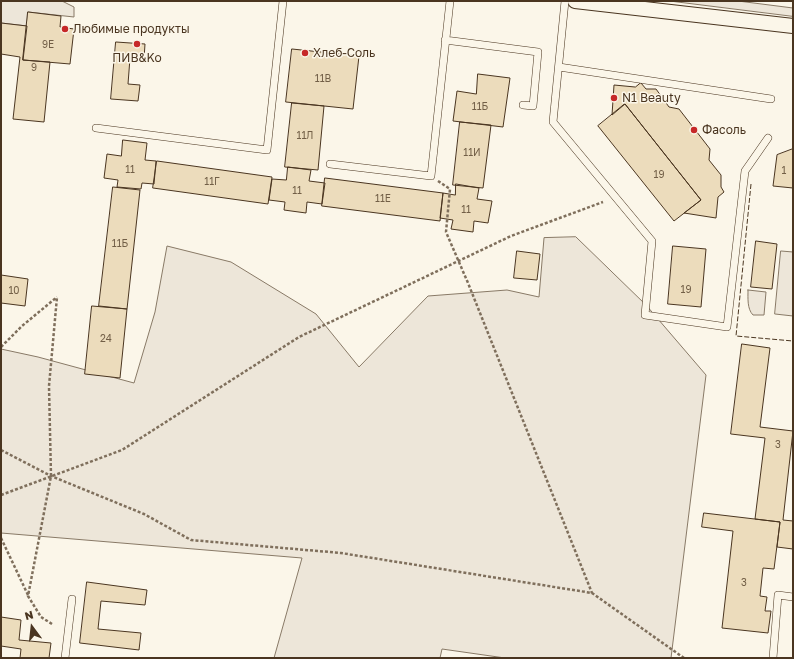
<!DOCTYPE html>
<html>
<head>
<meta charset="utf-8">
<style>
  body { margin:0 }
  #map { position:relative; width:794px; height:659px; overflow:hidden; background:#fbf6e9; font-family:"Golos Text",sans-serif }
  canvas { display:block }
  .frame { position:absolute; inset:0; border:2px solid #4a3520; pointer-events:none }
  .north { position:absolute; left:12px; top:607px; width:40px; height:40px; -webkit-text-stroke:3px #fbf6e9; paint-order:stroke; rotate:345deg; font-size:11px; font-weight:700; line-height:16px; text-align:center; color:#4a3520 }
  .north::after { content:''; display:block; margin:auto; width:14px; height:18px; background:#4a3520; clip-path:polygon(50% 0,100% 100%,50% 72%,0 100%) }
</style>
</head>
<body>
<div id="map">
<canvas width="794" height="659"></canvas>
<div class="frame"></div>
<div class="north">N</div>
</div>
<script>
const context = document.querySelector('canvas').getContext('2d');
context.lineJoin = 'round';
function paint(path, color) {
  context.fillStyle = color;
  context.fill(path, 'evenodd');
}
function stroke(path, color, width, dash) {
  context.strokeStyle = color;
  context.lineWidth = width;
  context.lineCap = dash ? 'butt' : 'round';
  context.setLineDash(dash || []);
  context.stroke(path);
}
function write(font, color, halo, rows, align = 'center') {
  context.font = font + ' "Golos Text",sans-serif';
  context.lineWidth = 3;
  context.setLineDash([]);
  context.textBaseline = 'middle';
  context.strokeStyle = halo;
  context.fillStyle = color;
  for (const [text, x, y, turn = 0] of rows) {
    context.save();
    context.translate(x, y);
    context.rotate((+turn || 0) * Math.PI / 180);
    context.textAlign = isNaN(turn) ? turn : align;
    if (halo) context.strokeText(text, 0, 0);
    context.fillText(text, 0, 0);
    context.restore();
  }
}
const green = new Path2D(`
  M1 1H62L74 7V17L28 12 27 26 1 23Z
  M670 1H738L793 8V16Z
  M576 237 646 305 706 375 671 658H505L442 649 440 658H274L302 558 1 533V349L38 357 134 383 155 312 167 246 231 262 316 314 359 367 428 296 507 290 539 297 544 238Z
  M781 251 793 252V316L775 314Z
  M748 290 766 292 764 315H753C747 309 748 298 748 290Z`);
const building = new Path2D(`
  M28 12 61 16 60 27 74 29 70 64 23 60Z
  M1 23 27 26 23 60 50 62 44 122 13 119 20 57 1 54Z
  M116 42 145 44 144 59 130 58 128 84 140 85 138 101 111 99Z
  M292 49 359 56 353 109 286 102Z
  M478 74 510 78 503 127 453 121 457 91 476 94Z
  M641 83 646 89H656L669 107 679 109 710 149 709 160 721 175V187L724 192 718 197 716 218 684 213 701 200 625 104 612 115 614 85 635 87Z
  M292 103 324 106 318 170 285 167Z
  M625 104 701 200 674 221 598 126Z
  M460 122 491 125 483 188 453 185Z
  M123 140 147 143 145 160 156 161 154 184 142 183 141 189 117 187 118 180 104 178 107 154 121 156Z
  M793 149V188L773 186 777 155Z
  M157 161 272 177 268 204 153 188Z
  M288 167 311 170 309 181 325 183 322 204 307 202 306 213 284 210 285 202 269 200 272 179 286 180Z
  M325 178 443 193 440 221 322 206Z
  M456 184 479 188 477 199 492 201 488 223 474 221 473 232 451 229 453 220 440 218 443 193 455 195Z
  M113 187 140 190 127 309 99 306Z
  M756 241 777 244 772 289 751 287Z
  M673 246 706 249 701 307 668 304Z
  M517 251 540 254 537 280 514 278Z
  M1 275 28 279 25 306 1 303Z
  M92 306 127 309 120 378 85 374Z
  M742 344 770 348 760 427 793 431 783 520 793 521V549L777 547 780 522 755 519 765 438 731 434Z
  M704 513 780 522 774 569 763 568 760 596 767 597 765 611H771L768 633 722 628 733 531 702 527Z
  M87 582 147 590 145 605 101 601 98 629 141 633 139 650 80 643Z
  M1 617 21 620 19 640 51 643 49 658H20L21 649 1 646Z`);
const path = new Path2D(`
  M438 181 450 189 446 232 468 283 592 593
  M1 347 22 326 57 297
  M1 450 51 476 144 514 191 540 341 553 592 593 684 658
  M1 495 122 450 299 337 511 236 603 202
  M1 538 28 595
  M52 624 41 617 28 596 51 476 49 386 57 297`);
const service = new Path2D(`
  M565 1 553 122 652 241 645 315 727 327 745 171 768 138
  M445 40 538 52 533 106 523 105
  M559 67 771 99
  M96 128 267 150 283 1
  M330 164 431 176 450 1
  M65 658 72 599
  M773 658 778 595 793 597`);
const minor = new Path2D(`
  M575 1 793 26`);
const fence = new Path2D(`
  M751 184 736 336 793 341`);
const markers = [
  [65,29,4,"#c62828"],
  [137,44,4,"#c62828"],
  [305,53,4,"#c62828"],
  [614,98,4,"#c62828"],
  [694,130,4,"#c62828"]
];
const numberNames = [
  ["9Е",48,45],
  ["9",34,68],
  ["11В",323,79],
  ["11Б",480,107],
  ["11Л",305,136],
  ["11И",472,153],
  ["11",130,170],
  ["1",784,171],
  ["19",659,175],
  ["11Г",212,182],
  ["11",297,191],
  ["11Е",383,199],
  ["11",466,210],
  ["11Б",120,244],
  ["19",686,290],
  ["10",14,291],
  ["24",106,339],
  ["3",778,445],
  ["3",744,583]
];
const poiNames = [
  ["Любимые продукты",73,29],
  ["Хлеб-Соль",313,53],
  ["ПИВ&Ko",137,58,"center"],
  ["N1 Beauty",622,98],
  ["Фасоль",702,130]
];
paint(green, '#ede6d9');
stroke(green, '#887966', 1);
paint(building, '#ecdcbc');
stroke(building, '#4a3520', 1);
stroke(service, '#4a3520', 8);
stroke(minor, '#4a3520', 16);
stroke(path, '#7f6f5c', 2.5, [3, 2]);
stroke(service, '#fbf6e9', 7);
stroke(minor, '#fbf6e9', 14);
stroke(fence, '#4a3520', 1, [5, 2]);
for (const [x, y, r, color] of markers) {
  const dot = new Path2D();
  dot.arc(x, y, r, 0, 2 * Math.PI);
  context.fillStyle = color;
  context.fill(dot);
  stroke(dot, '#fbf6e9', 1.5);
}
write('10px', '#725f47', null, numberNames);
write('12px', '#4a3520', '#fbf6e9', poiNames, 'left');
</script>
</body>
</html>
